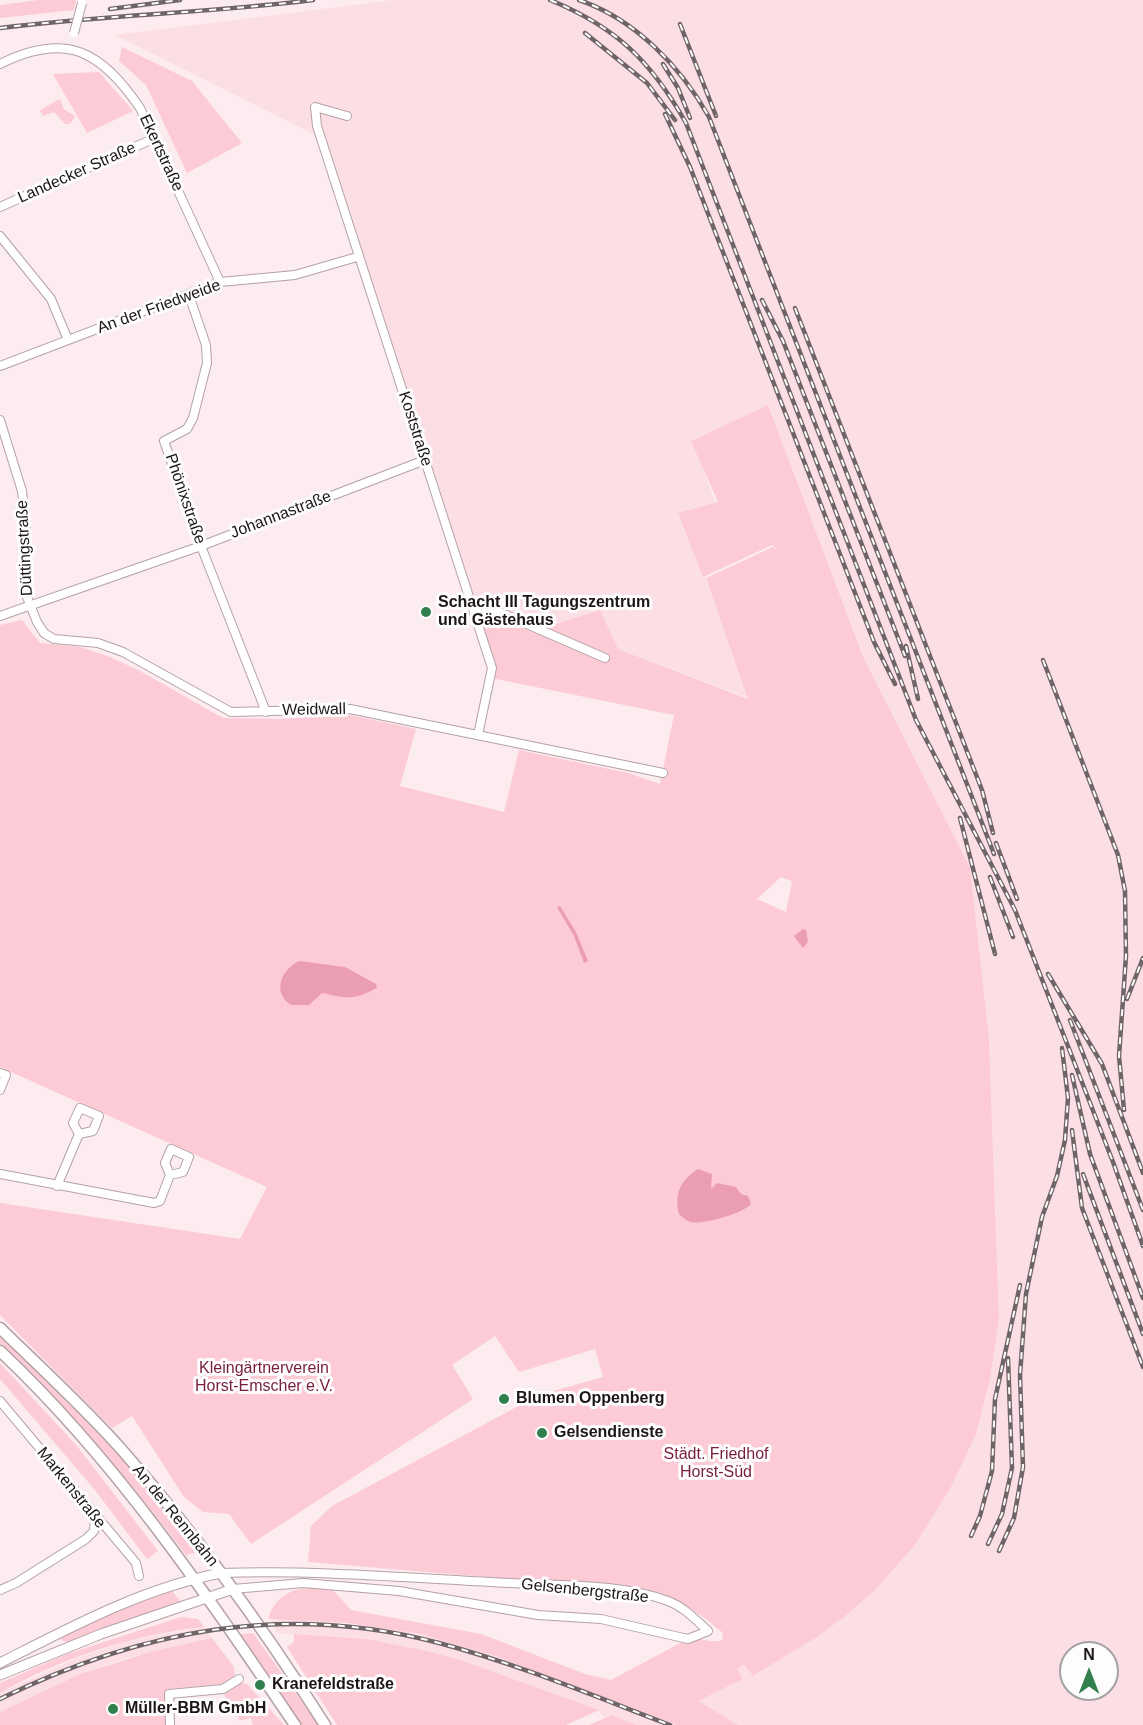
<!DOCTYPE html>
<html>
<head>
<meta charset="utf-8">
<style>
  body { margin:0 }
  #map { position:relative; width:1143px; height:1725px; overflow:hidden; background:#fcebef; font-family:Arial,sans-serif }
  canvas { display:block }
  .north { position:absolute; left:1059px; top:1641px; width:60px; height:60px; box-sizing:border-box; background:#fdfdfd; border:2px solid #a3a1a1; border-radius:50%; rotate:0deg; font-size:16px; font-weight:700; line-height:24px; text-align:center; color:#1d1618 }
  .north::after { content:''; display:block; margin:auto; width:21px; height:27px; background:#327f4e; clip-path:polygon(50% 0,100% 100%,50% 72%,0 100%) }
</style>
</head>
<body>
<div id="map">
<canvas width="1143" height="1725"></canvas>
<div class="north">N</div>
</div>
<script>
const context = document.querySelector('canvas').getContext('2d');
context.lineJoin = 'round';
function paint(path, color) {
  context.fillStyle = color;
  context.fill(path, 'evenodd');
}
function stroke(path, color, width, dash) {
  context.strokeStyle = color;
  context.lineWidth = width;
  context.lineCap = dash ? 'butt' : 'round';
  context.setLineDash(dash || []);
  context.stroke(path);
}
function write(font, color, halo, rows, align = 'center') {
  context.font = font + ' Arial,sans-serif';
  context.lineWidth = 6;
  context.setLineDash([]);
  context.textBaseline = 'middle';
  context.strokeStyle = halo;
  context.fillStyle = color;
  for (const [text, x, y, turn = 0] of rows) {
    context.save();
    context.translate(x, y);
    context.rotate((+turn || 0) * Math.PI / 180);
    context.textAlign = isNaN(turn) ? turn : align;
    if (halo) context.strokeText(text, 0, 0);
    context.fillText(text, 0, 0);
    context.restore();
  }
}
const built = new Path2D(`
  M393 0H1143V1725H738L697 1701 743 1679 736 1669 744 1664 754 1676 817 1637 874 1591 915 1545 951 1487 976 1434 990 1379 999 1319 989 1039 918 770 864 659 768 405 693 440 715 502 678 514 706 579 749 698 618 649 474 613 428 453 325 140 115 35ZM1071 1653H1107V1689H1071Z
  M293 1620 382 1627 456 1643 677 1725H637L612 1716 604 1717 598 1710 463 1661 366 1639 277 1633 271 1621Z
  M204 1627 212 1638 120 1660 80 1674 0 1712V1693L75 1659 127 1641Z`);
const green = new Path2D(`
  M39 0H76L74 10 0 18V5Z
  M122 47 192 81 242 143 187 173 146 85 119 61Z
  M99 72 133 111 87 133 53 74Z
  M60 99 64 109 75 116 70 124H65L54 112 43 116 40 110Z
  M768 405 864 659 970 868 989 1039 999 1319 990 1379 976 1434 951 1487 915 1545 874 1591 844 1617 817 1637 753 1676 744 1664 737 1669 743 1679 698 1701 738 1725H677L495 1656 420 1634 347 1623 269 1619C269 1613 271 1611 274 1606 288 1586 309 1587 332 1589L351 1610 481 1634 585 1674 611 1680 688 1639C700 1637 713 1644 722 1640L723 1633C688 1603 673 1598 629 1589L308 1562 311 1526 332 1506 539 1395 603 1377 595 1349 519 1372 495 1336 452 1365 473 1399 251 1544 229 1514 203 1512 184 1497 132 1416 112 1428 0 1315V1203L240 1239 267 1187 0 1067V625L22 620 40 643 80 647 110 657 138 670 223 718 280 719 345 714 416 729 400 786 504 812 519 750 628 773 660 784 674 715 491 678 474 613 490 608 538 630 600 610 618 649 748 699 706 578 773 547 782 554 772 545 703 577 678 513 718 502 691 441ZM781 877 792 881 786 912 757 899Z
  M0 1336C72 1403 139 1473 199 1552L186 1555C129 1480 68 1409 0 1345Z
  M0 1363 77 1446 158 1551 147 1559 95 1490 0 1379Z
  M172 1591 181 1602 67 1642 61 1640 63 1636 105 1616Z
  M181 1617 198 1619 204 1627C135 1634 61 1658 0 1693V1683L67 1654Z
  M253 1633 319 1725H302L239 1634Z
  M294 1634 366 1639 427 1651 463 1661 599 1710 566 1725H337L287 1647 294 1642Z
  M212 1638 234 1667 235 1675 224 1684 167 1689 170 1725H0V1712L80 1674 154 1651Z
  M239 1679 242 1683 247 1684 284 1725H253L251 1718 239 1721 237 1710 229 1712 223 1689Z
  M612 1715 637 1725H589Z`);
const water = new Path2D(`
  M560 906 576 932 588 961 584 963 574 936 557 907Z
  M803 929 806 930 808 942 803 948 794 936Z
  M299 961 345 967 376 984 377 988C353 1001 346 998 322 993L309 1005H291C271 992 282 969 299 961Z
  M698 1169 712 1174 711 1189 717 1183 736 1187 741 1194 748 1196 751 1204C742 1214 702 1225 691 1222 686 1221 683 1217 679 1214 674 1193 681 1180 698 1169Z`);
const minor = new Path2D(`
  M0 64C66 31 101 51 140 108L220 282
  M347 116 315 107 317 126 492 668 478 735
  M0 207 155 138
  M0 236 51 299 68 340
  M189 295 206 345 207 363 193 418 187 429 164 441 201 546 266 712
  M0 366 220 282 295 275 357 257
  M0 420 22 491 26 524 25 592 37 622 44 633 54 639 98 643 123 652 231 712 350 709 663 773
  M474 613 490 608 605 658
  M0 616 201 546 425 460
  M0 1073 6 1075 0 1090
  M0 1174 154 1203 160 1201 170 1175 183 1172 189 1157 171 1149 165 1163 170 1175
  M57 1186 79 1134 93 1131 99 1116 80 1108 73 1123 79 1134
  M0 1401 136 1563 139 1576
  M221 1573C318 1570 413 1578 509 1583 560 1586 620 1583 668 1601 684 1607 696 1620 708 1631L688 1639 601 1619 538 1615 399 1591 303 1583 233 1589
  M0 1590 16 1583 86 1539 94 1531 95 1518
  M170 1725 169 1694 223 1689 239 1679`);
const tertiary = new Path2D(`
  M0 1663C71 1627 143 1588 221 1573
  M0 1675 101 1634 233 1589`);
const secondary = new Path2D(`
  M0 1328C41 1368 84 1407 122 1450 198 1536 264 1629 325 1725
  M0 1351C116 1460 206 1594 295 1725`);
const rail = new Path2D(`
  M550 0C616 27 651 61 686 123L916 720 1015 910 1113 1162 1143 1246
  M579 0C635 19 681 67 709 117L994 854
  M110 9 180 0
  M680 24 716 116
  M0 28C104 15 208 13 313 0
  M585 33 647 83 675 120
  M663 64 678 88 690 118
  M665 114 690 167 874 642 895 684
  M762 300 783 341 905 656
  M795 308 982 790 993 833
  M906 646 918 699
  M1043 660 1118 855 1125 891 1126 956 1119 1056 1124 1110
  M960 818 995 954
  M996 843 1017 899
  M990 877 1013 937
  M1048 974 1102 1064 1143 1173
  M1127 999 1143 958
  M1070 1020 1143 1210
  M1072 1075 1090 1154 1143 1298
  M1072 1130 1082 1208 1143 1367
  M1083 1174 1143 1334
  M971 1536 980 1516 992 1471 995 1399 1020 1285
  M988 1544 1002 1514 1012 1468 1008 1358
  M999 1551 1014 1518 1023 1467 1020 1375 1026 1294 1042 1217 1057 1176 1065 1140 1068 1098 1062 1048
  M0 1699C141 1630 285 1602 439 1643 518 1664 594 1696 670 1725`);
const minorBridge = new Path2D(`
  M74 33 82 3`);
const markers = [
  [426,612,6,"#327f4e"],
  [504,1399,6,"#327f4e"],
  [542,1433,6,"#327f4e"],
  [260,1685,6,"#327f4e"],
  [113,1709,6,"#327f4e"]
];
const streetNames = [
  ["Ekertstraße",161,153,65],
  ["Landecker Straße",77,173,-24],
  ["An der Friedweide",159,307,-20],
  ["Koststraße",415,429,72],
  ["Phönixstraße",185,499,71],
  ["Johannastraße",281,515,-21],
  ["Düttingstraße",25,548,-93],
  ["Weidwall",314,710,-1],
  ["Markenstraße",71,1488,51],
  ["An der Rennbahn",175,1516,51],
  ["Gelsenbergstraße",585,1591,6]
];
const poiNames = [
  ["Schacht III Tagungszentrum",438,603],
  ["und Gästehaus",438,621],
  ["Blumen Oppenberg",516,1399],
  ["Gelsendienste",554,1433],
  ["Kranefeldstraße",272,1685],
  ["Müller-BBM GmbH",125,1709]
];
const parkNames = [
  ["Kleingärtnerverein",264,1369],
  ["Horst-Emscher e.V.",264,1387],
  ["Städt. Friedhof",716,1455],
  ["Horst-Süd",716,1473]
];
paint(built, '#fcdee5');
paint(green, '#fccbd6');
paint(water, '#eb9db1');
stroke(minor, '#b4a1a5', 10);
stroke(tertiary, '#b4a1a5', 11);
stroke(secondary, '#b4a1a5', 13);
stroke(minor, '#fff', 8);
stroke(tertiary, '#fff', 9);
stroke(secondary, '#fff', 10);
stroke(rail, '#6f6467', 4.5);
stroke(rail, '#fdfdfd', 2, [7]);
stroke(minorBridge, '#b4a1a5', 10, []);
stroke(minorBridge, '#fff', 8);
for (const [x, y, r, color] of markers) {
  const dot = new Path2D();
  dot.arc(x, y, r, 0, 2 * Math.PI);
  context.fillStyle = color;
  context.fill(dot);
  stroke(dot, '#fdfdfd', 2);
}
write('16px', '#1d1618', '#fdfdfd', streetNames);
write('bold 16px', '#1d1618', '#fdfdfd', poiNames, 'left');
write('16px', '#771d3e', '#fdfdfd', parkNames);
</script>
</body>
</html>
